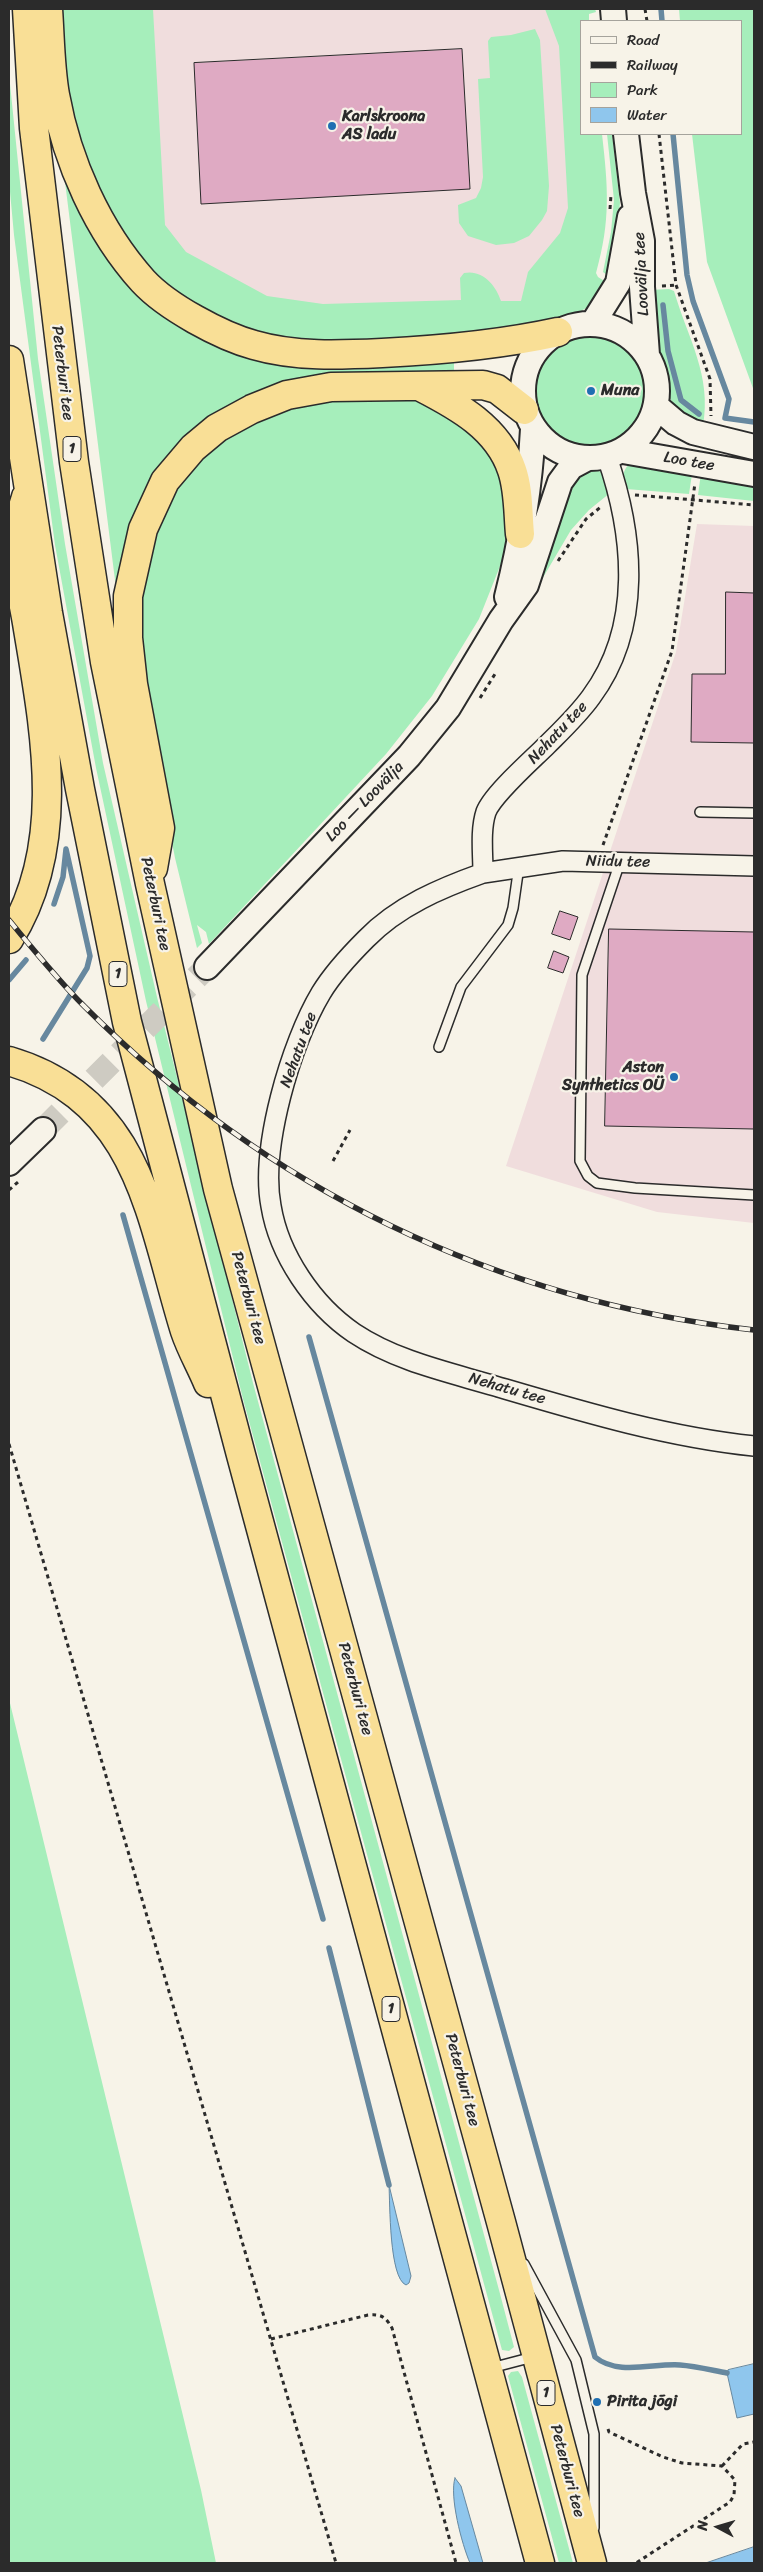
<!DOCTYPE html>
<html>
<head>
<meta charset="utf-8">
<style>
  body { margin:0 }
  #map { position:relative; width:763px; height:2572px; overflow:hidden; background:#f7f3e8; font-family:Sriracha,sans-serif }
  canvas { display:block }
  .frame { position:absolute; inset:0; border:10px solid #2b2b2b; pointer-events:none }
  .legend { position:absolute; left:580px; top:20px; width:162px; height:115px; box-sizing:border-box; background:#f7f3e8; border:1px solid #a5a39c; margin:0; padding:6px 9px; list-style:none; font-size:15px; color:#2b2b2b }
  .legend li { display:flex; align-items:center; gap:10px; height:25px }
  .legend b { width:25px; border:1px solid #a5a39c }
  .north { position:absolute; left:693px; top:2502px; width:50px; height:50px; -webkit-text-stroke:4px #f7f3e8; paint-order:stroke; rotate:276deg; font-size:14px; font-weight:700; line-height:20px; text-align:center; color:#2b2b2b }
  .north::after { content:''; display:block; margin:auto; width:18px; height:22px; background:#2b2b2b; clip-path:polygon(50% 0,100% 100%,50% 72%,0 100%) }
</style>
</head>
<body>
<div id="map">
<canvas width="763" height="2572"></canvas>
<div class="frame"></div>
<ul class="legend">
<li><b style="height:6px;background:#f7f3e8"></b>Road</li>
<li><b style="height:6px;background:#2b2b2b"></b>Railway</li>
<li><b style="height:14px;background:#a6eebb"></b>Park</li>
<li><b style="height:14px;background:#8fc6ed"></b>Water</li>
</ul>
<div class="north">N</div>
</div>
<script>
const context = document.querySelector('canvas').getContext('2d');
context.lineJoin = 'round';
function paint(path, color) {
  context.fillStyle = color;
  context.fill(path, 'evenodd');
}
function stroke(path, color, width, dash) {
  context.strokeStyle = color;
  context.lineWidth = width;
  context.lineCap = dash ? 'butt' : 'round';
  context.setLineDash(dash || []);
  context.stroke(path);
}
function write(font, color, halo, rows, align = 'center') {
  context.font = font + ' Sriracha,sans-serif';
  context.lineWidth = 4.5;
  context.setLineDash([]);
  context.textBaseline = 'middle';
  context.strokeStyle = halo;
  context.fillStyle = color;
  for (const [text, x, y, turn = 0] of rows) {
    context.save();
    context.translate(x, y);
    context.rotate((+turn || 0) * Math.PI / 180);
    context.textAlign = isNaN(turn) ? turn : align;
    if (halo) context.strokeText(text, 0, 0);
    context.fillText(text, 0, 0);
    context.restore();
  }
}
const built = new Path2D(`
  M92 9H566L578 250 529 305 266 306 179 259 128 182Z
  M697 524 754 526V1223L657 1212 506 1166 676 652Z`);
const green = new Path2D(`
  M54 9H153L165 225 186 252 267 296 323 304 461 300 460 278 464 273C482 269 496 285 501 301H521L528 272 560 233 568 208 559 46 545 9H595L596 12 589 14V21H582V134H602C608 187 611 220 596 273L598 277 609 284 594 303 578 313 519 330 357 345 263 337 201 312 141 263 95 188 67 102Z
  M679 9H754V391L707 262 692 134H742V21H680Z
  M535 29 540 40 549 186 547 211 542 220 529 236 514 243 496 245 468 236 459 223 458 205 476 198 481 188 483 177 478 79 490 78 488 41 491 37 511 35Z
  M9 74 38 359 65 544 103 763 157 997 253 1383 499 2290 514 2347 509 2351 502 2350 243 1399 146 1001 96 768 55 545 14 235 9 181Z
  M607 134H612L620 203 611 278 603 272 611 232 614 200Z
  M63 166 189 331 454 361V372L308 378 269 387 239 399 213 415 162 466 142 497 128 534 116 588Z
  M669 289 674 291C688 339 712 375 703 426 692 421 683 416 675 406 658 384 653 319 650 290Z
  M534 391a55 55 0 1 1 110 0a55 55 0 1 1-110 0Z
  M329 399H418L467 422 499 464 509 530 506 551 479 619 432 696 386 754 209 944 206 932 197 925 202 943 197 948 175 858 142 686 139 600 149 546 181 479 210 446 272 411Z
  M636 463 692 474 689 494 626 489C623 479 621 474 628 465Z
  M593 469 604 473 610 493 589 510 571 530 528 603C537 583 546 563 554 542 563 515 564 483 593 469Z
  M701 473 754 484V501L698 495Z
  M9 1699 201 2490 216 2563H9Z
  M518 2371 522 2377 573 2563H559L508 2376 511 2372Z`);
const water = new Path2D(`
  M389 2185 411 2276 409 2283 406 2285C389 2278 390 2203 389 2185Z
  M754 2364V2414L737 2418 727 2373 728 2370Z
  M455 2478 461 2486 483 2563H470C462 2545 449 2496 455 2478Z
  M754 2547V2563H706Z`);
const stream = new Path2D(`
  M661 9 662 21
  M673 134 687 275 693 301 729 399 725 418 754 422
  M663 305 668 351 681 400 699 414
  M9 980 26 960
  M43 1039 87 968 90 956 66 849 63 877 54 904
  M123 1215 323 1919
  M309 1337 595 2357C618 2376 653 2363 680 2365 695 2366 711 2370 727 2373
  M329 1948 389 2185`);
const building = new Path2D(`
  M462 49 470 189 201 204 194 63Z
  M726 592 754 593V743L691 742 692 674H725Z
  M560 911 578 917 570 940 552 934Z
  M609 929 754 932V1129L605 1126Z
  M554 951 569 957 563 973 548 968Z`);
const tertiaryTunnel = new Path2D(`
  M43 1130 207 967`);
const path = new Path2D(`
  M645 9 647 21
  M659 134 676 285 710 379 711 416
  M610 209 611 195
  M662 286 676 285
  M635 495 754 505
  M558 561 586 519 602 506
  M480 698 495 674
  M603 845 672 651 695 483
  M333 1161 350 1130
  M9 1190 18 1182
  M9 1444 336 2563
  M271 2339 368 2315C381 2314 385 2316 392 2328L456 2563
  M608 2429 609 2432 663 2457 682 2463 722 2466 735 2480 734 2495 730 2502 636 2563
  M722 2466 743 2444 754 2442`);
const service = new Path2D(`
  M700 812 754 813
  M620 862 582 975 580 1161 588 1176 597 1183 635 1188 754 1195
  M439 1047 461 987 508 925 513 908 519 866
  M524 2264 576 2360 594 2434V2528
  M491 2368 533 2357`);
const minor = new Path2D(`
  M607 457C634 535 643 627 591 697 578 715 562 730 547 745 532 760 493 794 486 812 480 830 483 854 483 873 441 888 398 906 366 939 350 955 333 973 321 993 291 1043 260 1148 271 1206 279 1255 313 1305 354 1333 396 1361 448 1372 495 1386 580 1411 666 1437 754 1446
  M483 873 563 861 754 866`);
const tertiary = new Path2D(`
  M613 9 614 21
  M626 134 633 193 642 241V287L647 355
  M593 323 618 283 630 217
  M523 391a67 67 0 1 1 134 0a67 67 0 1 1-134 0Z
  M656 406 676 423 693 432 754 447
  M623 451 754 474
  M507 597C521 542 530 485 533 429
  M207 967 409 756 448 708 501 620 526 585 560 482 571 467 586 459
  M9 1163 43 1130`);
const trunk = new Path2D(`
  M27 9 34 128 74 462 105 662 150 884 218 1189 501 2222 592 2563
  M48 9C50 37 50 67 55 95 67 162 98 231 143 281 167 307 221 336 254 345 295 357 340 355 382 353 442 350 499 345 558 332
  M9 360 48 613 80 789 127 1022 241 1455 540 2563
  M421 387C458 406 498 428 512 470 519 490 518 513 520 534
  M153 868 160 828 133 684 128 638V596L143 529 165 481 193 448 217 428 252 409 287 395 331 387 483 385 497 389 524 410
  M9 939C69 844 44 727 27 623 24 604 13 557 15 541 16 526 22 511 26 497
  M9 1061C141 1100 150 1218 185 1331 191 1349 201 1366 208 1383`);
const rail = new Path2D(`
  M9 920C33 949 57 979 84 1006 267 1189 496 1301 754 1330`);
const markers = [
  [332,126,5,"#1f6fb2"],
  [591,391,5,"#1f6fb2"],
  [674,1077,5,"#1f6fb2"],
  [597,2402,5,"#1f6fb2"]
];
const shields = [
  [72,449,18],
  [118,974,18],
  [391,2009,18],
  [546,2393,18]
];
const shieldNames = [
  ["1",72,449],
  ["1",118,974],
  ["1",391,2009],
  ["1",546,2393]
];
const poiNames = [
  ["Karlskroona",342,117],
  ["AS ladu",342,135],
  ["Muna",601,391],
  ["Aston",664,1068,"right"],
  ["Synthetics OÜ",664,1086,"right"],
  ["Pirita jõgi",607,2402]
];
const streetNames = [
  ["Loovälja tee",642,274,-93],
  ["Peterburi tee",62,373,83],
  ["Loo tee",689,462,10],
  ["Nehatu tee",558,733,-47],
  ["Loo — Loovälja",365,802,-46],
  ["Niidu tee",618,862,1],
  ["Peterburi tee",155,904,78],
  ["Nehatu tee",299,1050,-70],
  ["Peterburi tee",248,1298,75],
  ["Nehatu tee",507,1389,16],
  ["Peterburi tee",355,1689,75],
  ["Peterburi tee",462,2080,75],
  ["Peterburi tee",567,2471,75]
];
paint(built, '#f0dddd');
paint(green, '#a6eebb');
paint(water, '#8fc6ed');
stroke(water, '#67889f', 1);
stroke(stream, '#67889f', 5.5);
paint(building, '#dfaac3');
stroke(building, '#2b2b2b', 1);
stroke(tertiaryTunnel, '#cecbc2', 24, [24, 12]);
stroke(service, '#2b2b2b', 12);
stroke(minor, '#2b2b2b', 22);
stroke(tertiary, '#2b2b2b', 28);
stroke(trunk, '#2b2b2b', 31);
stroke(path, '#2b2b2b', 3, [4, 4]);
stroke(service, '#f7f3e8', 9);
stroke(minor, '#f7f3e8', 19);
stroke(tertiary, '#f7f3e8', 24);
stroke(trunk, '#f9df96', 28);
stroke(rail, '#2b2b2b', 5.5);
stroke(rail, '#f7f3e8', 4, [11]);
for (const [x, y, r, color] of markers) {
  const dot = new Path2D();
  dot.arc(x, y, r, 0, 2 * Math.PI);
  context.fillStyle = color;
  context.fill(dot);
  stroke(dot, '#f7f3e8', 2);
}
for (const [x, y, w] of shields) {
  const box = new Path2D();
  box.roundRect(x - w / 2, y - 12.5, w, 25, 4);
  context.fillStyle = '#f7f3e8';
  context.fill(box);
  stroke(box, '#2b2b2b', 1);
}
write('bold 15px', '#2b2b2b', null, shieldNames);
write('bold 16px', '#2b2b2b', '#f7f3e8', poiNames, 'left');
write('16px', '#2b2b2b', '#f7f3e8', streetNames);
</script>
</body>
</html>
